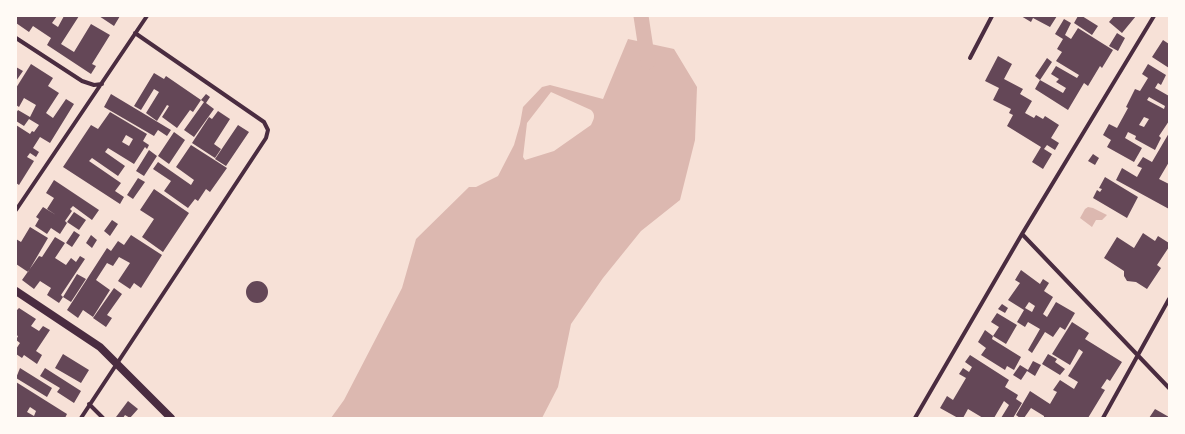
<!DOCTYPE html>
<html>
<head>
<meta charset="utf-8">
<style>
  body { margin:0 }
  #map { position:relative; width:1185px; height:434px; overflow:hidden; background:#f7e1d7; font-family:"PT Sans Narrow",sans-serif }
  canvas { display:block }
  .frame { position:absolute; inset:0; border:17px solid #fffaf5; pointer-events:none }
</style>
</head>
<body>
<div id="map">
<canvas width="1185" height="434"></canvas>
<div class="frame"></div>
</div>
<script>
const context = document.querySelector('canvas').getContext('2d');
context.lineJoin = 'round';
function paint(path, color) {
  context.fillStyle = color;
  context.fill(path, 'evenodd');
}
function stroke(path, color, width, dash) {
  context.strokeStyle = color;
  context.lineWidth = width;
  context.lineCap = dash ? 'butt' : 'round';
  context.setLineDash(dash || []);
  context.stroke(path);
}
const water = new Path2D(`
  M628 39 674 49 697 87 695 140 680 200 641 231 603 278 571 324 558 387 542 418H331L344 400 402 288 416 239 469 187H476L498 176 514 145 520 124 523 107 542 87 550 85 603 99ZM551 92 591 110C596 115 594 119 591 125L554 151 525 160 523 157 527 123Z
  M1088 207 1093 208 1107 215 1102 220H1096L1092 227 1080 218 1085 209Z`);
const canal = new Path2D(`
  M641 16 648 62`);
const building = new Path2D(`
  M16 16H57L52 23 58 27 64 16H79L61 44 74 52 91 24 110 35 92 64 96 66 91 74 47 45 51 38 33 26 29 32 16 23Z
  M99 16H120L114 26Z
  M1021 16H1057L1050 27 1033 18 1031 22Z
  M1078 16H1082L1098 26 1092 35 1074 23Z
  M1114 16H1136L1122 33 1109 22Z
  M1064 19 1071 23 1065 35 1071 39 1078 28 1113 50 1102 68 1100 66 1088 86 1084 83 1068 110 1035 89 1040 80 1063 93 1066 88 1056 82 1059 79 1051 74 1056 66 1077 78 1079 75 1056 61 1062 52 1057 49 1063 39 1055 34Z
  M1117 33 1125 38 1118 51 1109 46Z
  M1163 40 1169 44V68L1152 57Z
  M998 56 1012 64 1004 79 1023 89 1020 94 1032 101 1025 113 1034 118 1036 115 1043 119 1045 116 1059 125 1051 138 1059 143 1055 150 1047 145 1044 149 1052 154 1043 169 1032 162 1041 147 1007 126 1013 115 1009 113 1011 109 993 100 999 88 985 81Z
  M1047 58 1052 62 1040 80 1035 76Z
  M31 64 53 78 48 86 59 93 46 113 53 118 66 99 74 104 50 143 40 137 33 148 39 152 36 157 30 153 27 157 34 161 19 185 16 183V125L30 134 32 131 34 132 39 125 29 119 24 126 16 121V113L18 110 30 117 36 105 24 98 19 107 16 105V88Z
  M1148 64 1166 75 1161 85 1158 83 1155 88 1169 96V121L1159 136 1161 138 1155 150 1135 139 1136 136 1128 132 1125 138 1142 148 1134 162 1107 147 1111 140 1103 135 1109 124 1117 128 1128 108 1126 107 1135 89 1140 91 1148 78 1142 74ZM1149 97 1165 106 1164 109 1147 100ZM1144 117 1149 119 1144 127 1139 125Z
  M16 67 23 71 16 81Z
  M154 73 164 79 166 76 201 100 193 112 190 110 177 128 162 117 169 106 167 105 157 121 146 113 159 92 154 89 141 110 134 106Z
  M111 94 171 130 167 136 158 130 154 136 104 107Z
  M206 94 210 97 206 103 214 109 194 137 184 130 204 102 201 100Z
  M218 111 230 119 214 144 221 149 215 158 192 143 209 117 212 119Z
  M110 112 147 134 143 141 149 145 147 149 145 147 134 164 108 148 105 152 125 166 118 176 92 158 89 161 121 183 115 191 124 197 120 204 63 167 91 125 98 129ZM126 135 133 139 129 146 122 142Z
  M238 125 249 132 226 166 215 159Z
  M174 132 185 140 169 164 158 156Z
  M1169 133V162L1159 179 1169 184V209L1116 180 1122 168 1137 177 1142 168 1137 166 1143 157 1152 162Z
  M191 145 227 168 210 192 206 189 198 201 195 199 188 208 164 191 171 181 153 169 158 162 191 185 194 180 176 167Z
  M149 150 157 156 144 176 136 171Z
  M1093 154 1099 158 1095 165 1088 161Z
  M1105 177 1138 197 1127 218 1093 198 1097 190 1100 192 1102 189 1099 188Z
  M138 178 145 182 133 199 127 195Z
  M54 180 99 210 92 220 73 206 70 209 72 211 65 221 67 223 60 234 51 228 47 234 35 226 39 219 36 217 43 207 56 215 47 209 54 198 46 193Z
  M154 189 189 213 163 252 142 237 154 219 140 210Z
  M74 212 86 220 79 230 67 222Z
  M112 220 118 224 110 236 104 231Z
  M30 227 48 238 28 272 16 264V239L21 242Z
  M74 231 80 235 72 247 66 243Z
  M1143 233 1155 241 1158 236 1169 243V247L1157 265 1161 268 1147 289 1136 282 1127 281 1124 276V271L1104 258 1117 237 1134 248Z
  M91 235 97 240 92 248 86 243Z
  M131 235 162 255 141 288 134 283 130 289 118 281 130 263 119 257 113 266 107 263 96 280 110 290 93 317 83 310 78 318 67 310 107 248 111 251 118 241 124 245Z
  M55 237 65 243 55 258 66 265 71 258 76 262 80 256 85 259 61 295 63 297 59 303 47 295 51 288 40 281 34 289 22 280 39 256 42 257Z
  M1021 270 1040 284 1043 279 1049 283 1044 291 1053 297 1043 314 1047 317 1056 302 1075 313 1065 330 1060 327 1053 337 1045 332 1032 353 1028 350 1040 329 1028 322 1025 327 1017 322 1024 310 1008 300 1020 283 1015 280ZM1029 302 1035 306 1032 312 1025 308Z
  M77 274 86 279 71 302 63 297Z
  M246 292a11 11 0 1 1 22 0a11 11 0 1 1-22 0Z
  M114 288 122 294 107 315 112 318 106 327 93 318Z
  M1002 304 1008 308 1005 313 998 309Z
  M19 308 36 319 31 326 39 331 43 326 50 330 36 351 42 355 37 364 24 355 22 358 16 354V349L20 343 16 340 18 336 16 335V311Z
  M997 313 1017 325 1006 344 993 336 999 327 991 322Z
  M1072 322 1089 333 1085 339 1122 362 1110 381 1107 379 1101 388 1105 390 1088 418H1044V416L1031 408 1024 418H1020L1016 415 1030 391 1050 404 1057 392 1053 390 1060 380 1074 389 1078 382 1068 376 1083 352 1079 349 1070 365 1052 354Z
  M985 330 993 336 992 339 1021 357 1014 370 1007 366 1005 370 981 355 986 348 978 342Z
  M63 354 89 370 81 383 55 368Z
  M1048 354 1057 359 1055 362 1065 369 1060 375 1042 364Z
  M970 355 1009 380 1005 387 1018 395 1016 399 1022 403 1013 418H1001L1009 405 1004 401 994 418H983L968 409 963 418H958L940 408 947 396 953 400 966 378 959 374 963 368 969 372 972 367 965 362Z
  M1033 361 1041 365 1035 376 1027 371 1021 380 1013 375 1020 365 1028 370Z
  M20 368 52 388 47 397 16 378Z
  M45 368 81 391 74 403 57 392 60 388 40 376Z
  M16 382 67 414 65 418H16ZM30 407 36 411 34 416 27 412Z
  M128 401 138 409 130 418 125 415 123 418H117L116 417Z
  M1155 409 1169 417V418H1149Z`);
const minor = new Path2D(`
  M16 38 82 81 94 85 102 84
  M970 58 992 16
  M16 210 147 16
  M1022 234 1169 388
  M89 404 103 418
  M81 418 266 138 268 130 264 122 135 33
  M915 418 1022 234 1154 16
  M1103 418 1169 299`);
const secondary = new Path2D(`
  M16 291 100 347 171 418`);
paint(water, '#dcb8b0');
stroke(canal, '#dcb8b0', 15);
paint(building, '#644757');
stroke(minor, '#4a2c40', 4);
stroke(secondary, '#4a2c40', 8);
</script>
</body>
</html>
